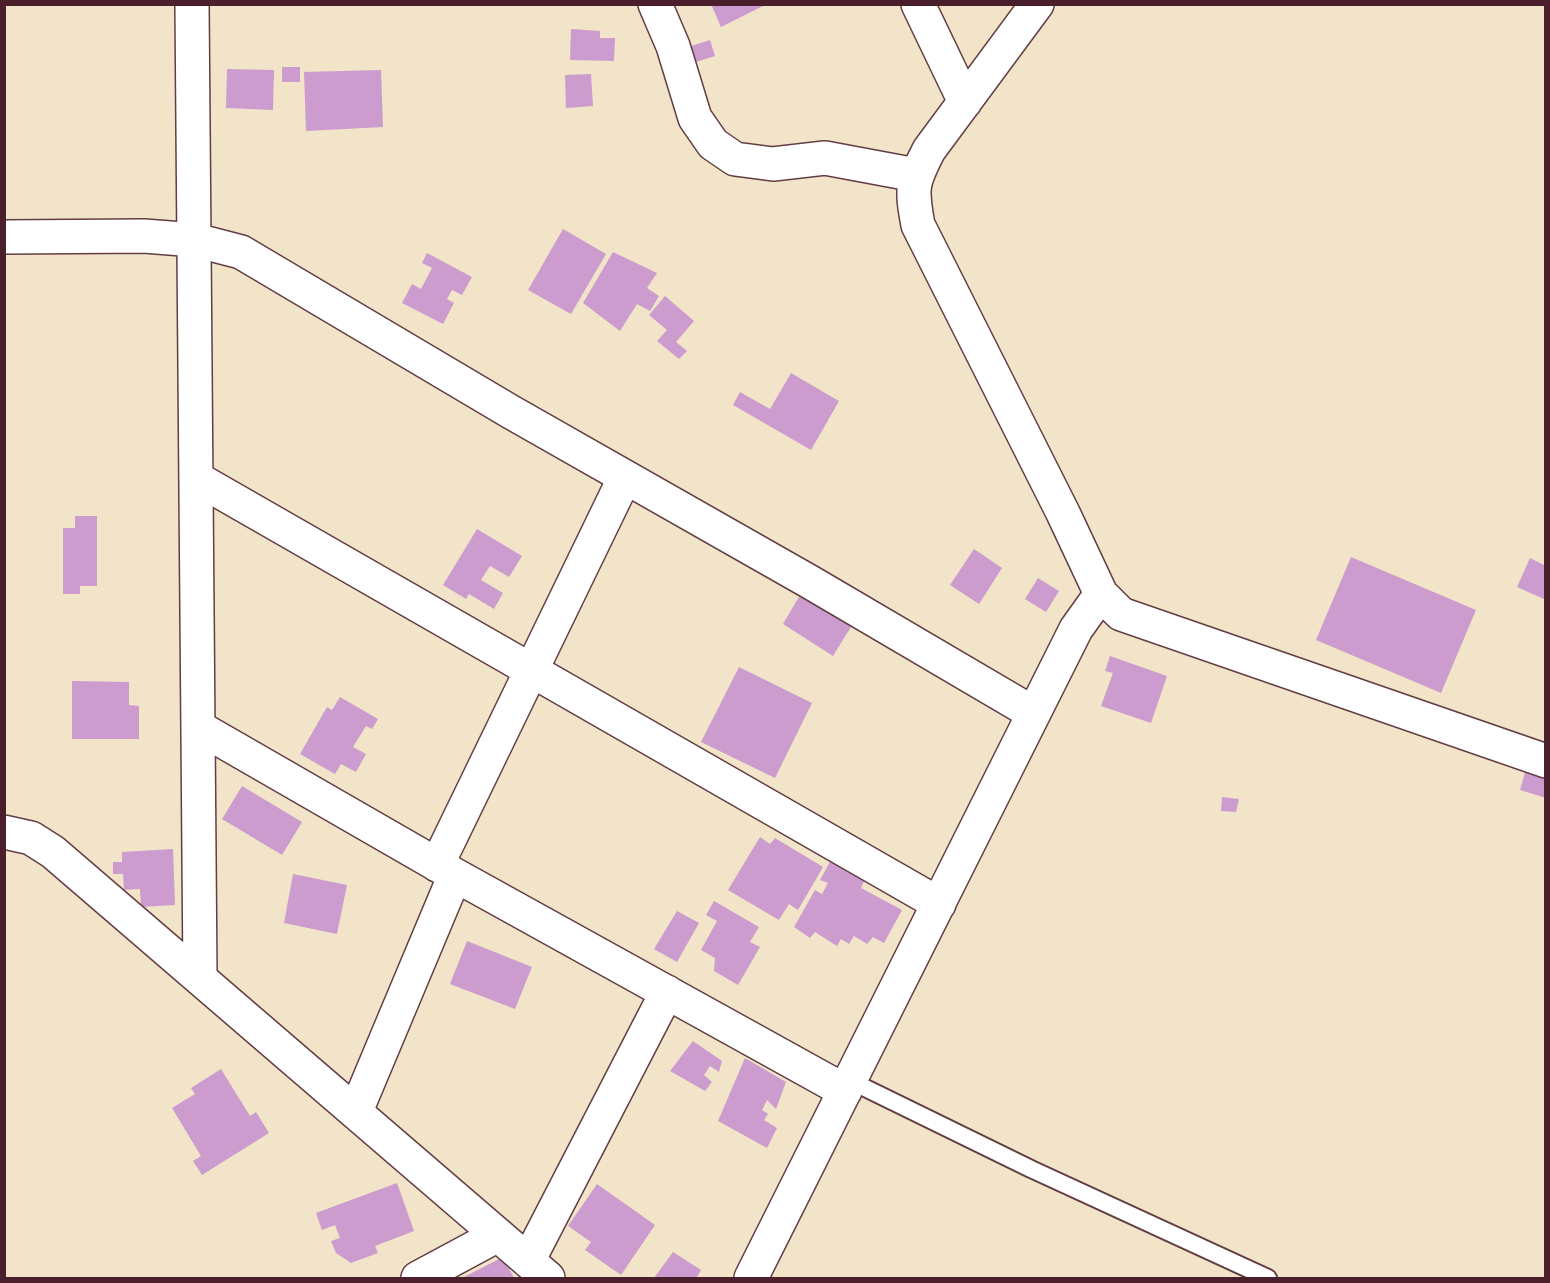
<!DOCTYPE html>
<html>
<head>
<meta charset="utf-8">
<style>
  body { margin:0 }
  #map { position:relative; width:1550px; height:1283px; overflow:hidden; background:#f1e4c9; font-family:Mynerve,sans-serif }
  canvas { display:block }
  .frame { position:absolute; inset:0; border:6px solid #4a1f2b; pointer-events:none }
</style>
</head>
<body>
<div id="map">
<canvas width="1550" height="1283"></canvas>
<div class="frame"></div>
</div>
<script>
const context = document.querySelector('canvas').getContext('2d');
context.lineJoin = 'round';
function paint(path, color) {
  context.fillStyle = color;
  context.fill(path, 'evenodd');
}
function stroke(path, color, width, dash) {
  context.strokeStyle = color;
  context.lineWidth = width;
  context.lineCap = dash ? 'butt' : 'round';
  context.setLineDash(dash || []);
  context.stroke(path);
}
const building = new Path2D(`
  M711 4H767L721 27Z
  M571 29 600 31V38H615L614 61 570 60Z
  M710 40 715 56 696 62 691 46Z
  M282 67H300V82H282Z
  M227 69 274 70 273 110 226 108Z
  M381 70 383 127 306 131 304 72Z
  M591 74 593 106 566 108 565 75Z
  M563 229 606 254 571 314 528 290Z
  M613 252 657 273 647 288 659 296 650 311 637 304 620 331 583 303Z
  M427 253 472 277 462 295 452 290 447 299 454 303 443 324 402 303 412 284 421 289 432 268 422 263Z
  M665 296 694 321 676 342 687 351 679 359 657 341 667 330 649 315Z
  M791 373 839 401 811 450 733 405 740 392 770 409Z
  M75 516H97V586H80V594H63V528H75Z
  M477 529 522 556 509 577 490 566 481 580 503 593 494 609 469 594 466 599 443 585Z
  M974 549 1002 568 979 604 950 585Z
  M1351 557 1476 610 1441 693 1316 640Z
  M1530 558 1546 566V600L1517 587Z
  M1038 578 1059 591 1046 612 1025 599Z
  M803 590 854 622 833 656 783 624Z
  M1110 656 1167 676 1151 723 1101 706 1113 673 1105 671Z
  M739 667 812 703 775 778 701 742Z
  M72 681 129 682V705L139 706V739H72Z
  M340 697 378 719 372 729 366 726 353 747 366 754 356 772 341 764 335 774 300 754 327 707 332 710Z
  M1526 769 1546 775V798L1520 790Z
  M242 786 302 822 282 855 222 819Z
  M1222 797 1239 799 1236 812 1221 811Z
  M760 837 770 844 775 838 823 867 798 910 789 904 779 920 728 890Z
  M173 849 175 905 141 907 140 889 124 890 123 874H113V862H122V852Z
  M831 860 866 877 861 888 902 910 884 943 873 937 867 944 854 936 849 944 841 939 837 946 815 932 810 938 794 927 815 890 822 894 828 883 820 880Z
  M293 874 347 885 337 934 284 923Z
  M714 901 759 927 750 942 760 947 738 985 714 971 715 958 701 950 717 921 706 915Z
  M677 911 699 923 677 962 654 949Z
  M467 941 532 967 515 1009 450 984Z
  M693 1041 722 1061 719 1072 710 1066 704 1075 712 1082 705 1091 670 1071Z
  M745 1058 786 1082 776 1109 767 1100 762 1110 768 1114 764 1120 777 1128 767 1148 718 1121Z
  M221 1069 250 1116 256 1112 269 1133 202 1175 193 1161 201 1156 172 1108 195 1094 191 1088Z
  M397 1183 414 1231 375 1246 378 1253 351 1263 336 1253 331 1241 340 1238 335 1225 322 1230 316 1213Z
  M597 1184 655 1225 621 1275 585 1250 591 1242 568 1226Z
  M673 1252 701 1270 697 1277 698 1278H654Z
  M503 1257 514 1278H462Z`);
const service = new Path2D(`
  M851 1081 1031 1169 1268 1278`);
const minor = new Path2D(`
  M192 4 200 976
  M655 4 673 46 695 118 713 144 735 159 773 164 825 158 916 175
  M918 4 965 102
  M1037 4 929 150C912 183 911 188 918 225L1063 513 1101 594 1121 614 1546 761
  M4 237 144 236 195 240 241 252 511 412 810 582 1033 713
  M196 478 939 904
  M198 727 455 875 845 1091
  M4 832 31 838 53 852 548 1278
  M437 865 625 477
  M356 1111 455 875
  M528 1261 667 992
  M418 1278 498 1235
  M751 1278 1076 629 1101 594`);
paint(building, '#cb9ccd');
stroke(service, '#633d43', 20);
stroke(minor, '#633d43', 36);
stroke(service, '#fff', 16);
stroke(minor, '#fff', 33);
</script>
</body>
</html>
